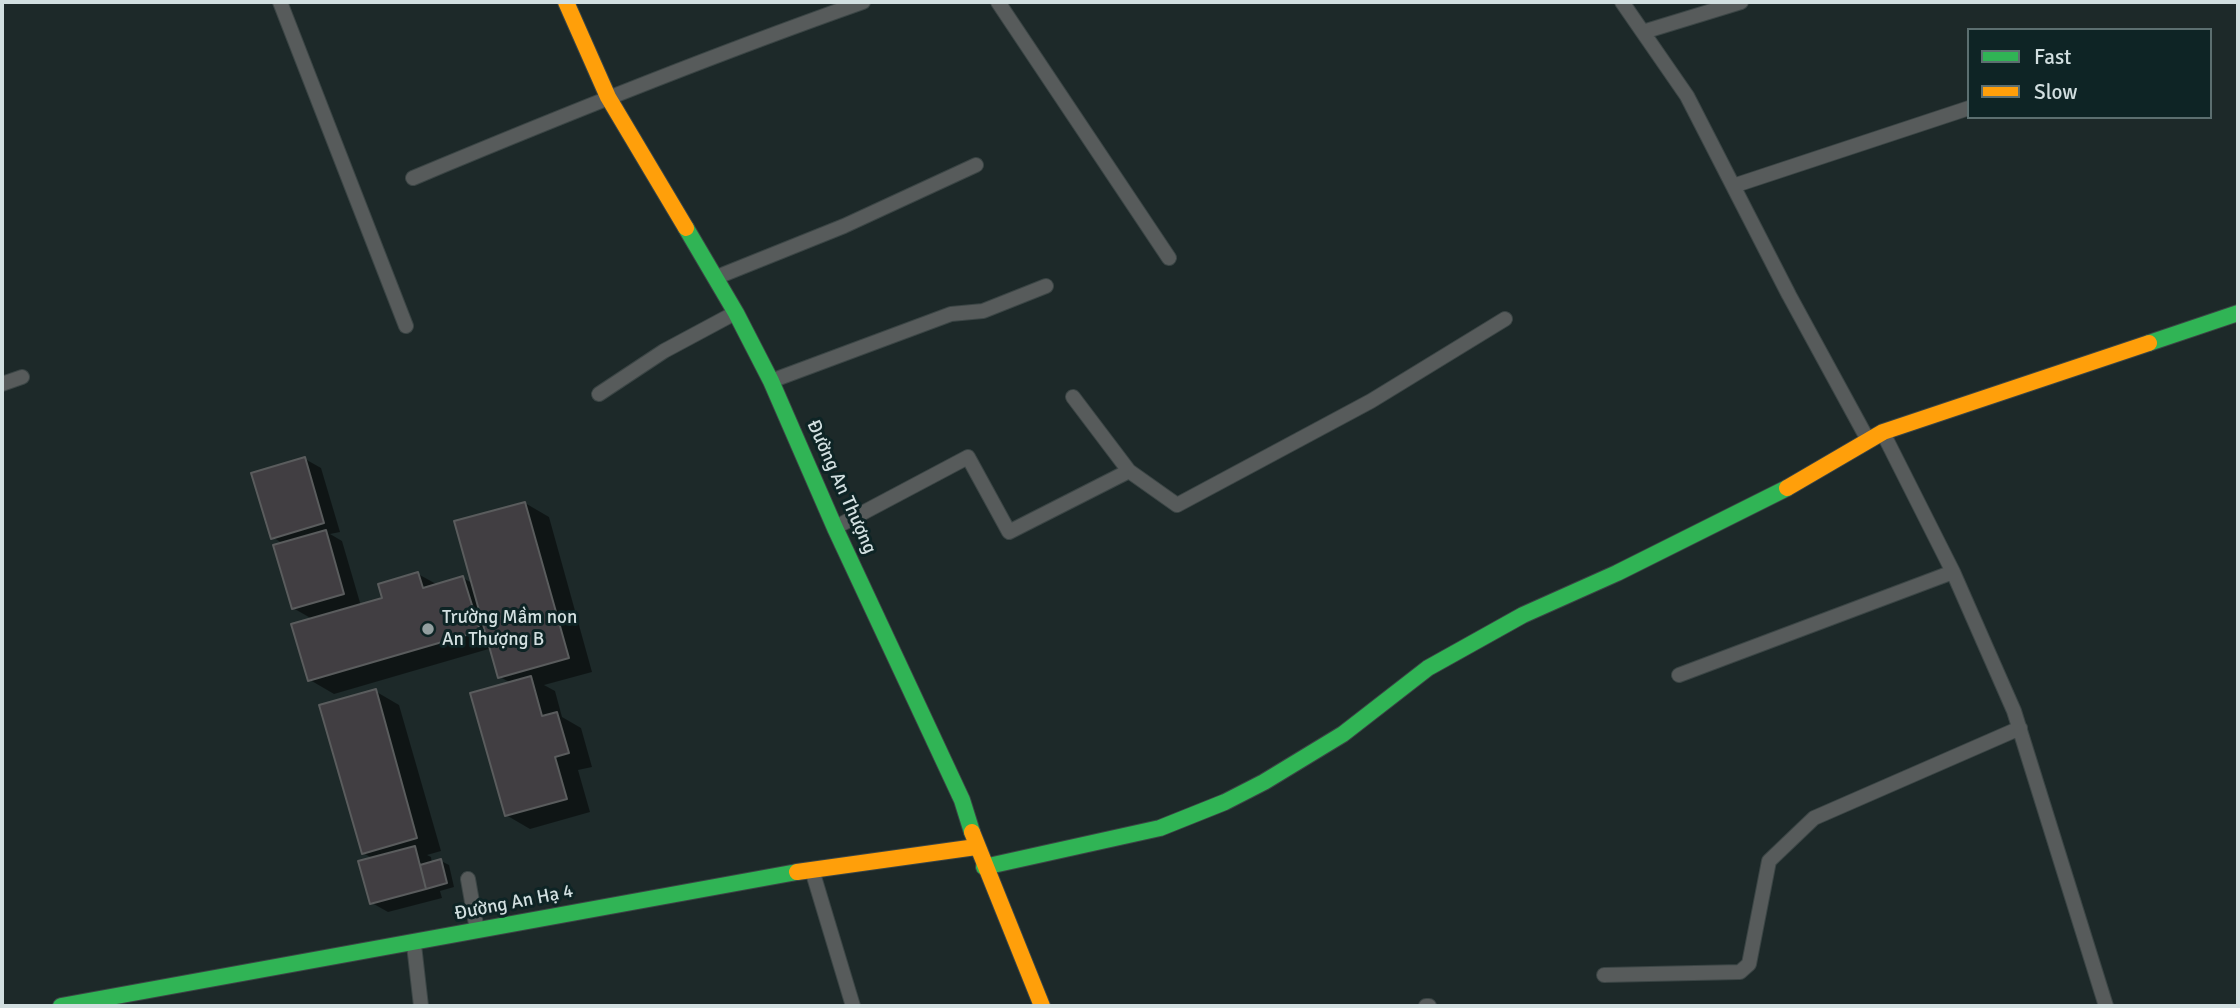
<!DOCTYPE html>
<html>
<head>
<meta charset="utf-8">
<style>
  body { margin:0 }
  #map { position:relative; width:2240px; height:1008px; overflow:hidden; background:#1d2929; font-family:Signika,sans-serif }
  canvas { display:block }
  .frame { position:absolute; inset:0; border:4px solid #d2dfe0; pointer-events:none }
  .legend { position:absolute; left:1967px; top:28px; width:245px; height:91px; box-sizing:border-box; background:#0e2425; border:2px solid #5c6f70; margin:0; padding:9px 12px; list-style:none; font-size:21px; color:#d2dfe0 }
  .legend li { display:flex; align-items:center; gap:14px; height:35px }
  .legend b { width:35px; border:2px solid #5c6f70 }
</style>
</head>
<body>
<div id="map">
<canvas width="2240" height="1008"></canvas>
<div class="frame"></div>
<ul class="legend">
<li><b style="height:9px;background:#30b455"></b>Fast</li>
<li><b style="height:9px;background:#ff9f0a"></b>Slow</li>
</ul>
</div>
<script>
const context = document.querySelector('canvas').getContext('2d');
context.lineJoin = 'round';
function paint(path, color) {
  context.fillStyle = color;
  context.fill(path, 'evenodd');
}
function stroke(path, color, width, dash) {
  context.strokeStyle = color;
  context.lineWidth = width;
  context.lineCap = dash ? 'butt' : 'round';
  context.setLineDash(dash || []);
  context.stroke(path);
}
function write(font, color, halo, rows, align = 'center') {
  context.font = font + ' Signika,sans-serif';
  context.lineWidth = 6;
  context.setLineDash([]);
  context.textBaseline = 'middle';
  context.strokeStyle = halo;
  context.fillStyle = color;
  for (const [text, x, y, turn = 0] of rows) {
    context.save();
    context.translate(x, y);
    context.rotate((+turn || 0) * Math.PI / 180);
    context.textAlign = isNaN(turn) ? turn : align;
    if (halo) context.strokeText(text, 0, 0);
    context.fillText(text, 0, 0);
    context.restore();
  }
}
const shadow = new Path2D(`
  M305 459 321 468 340 532 330 534 342 541 361 606 384 599 418 574 438 585 463 578 474 584 525 503 549 517 592 672 544 685 555 691 562 717 581 728 592 767 578 770 590 812 530 829 506 815 511 683 500 677 492 648 334 694 310 680 314 620 293 608 284 544 272 537Z
  M375 691 399 705 441 851 427 855 431 857 432 863 441 861 449 865 454 887 440 891 442 898 388 912 372 903 374 859 363 853Z`);
const building = new Path2D(`
  M305 457 324 523 271 539 251 473Z
  M525 502 569 658 498 678 454 521Z
  M326 530 344 594 292 609 273 545Z
  M418 572 423 588 463 576 480 631 308 681 291 624 382 598 378 584Z
  M531 676 542 716 557 712 569 753 555 757 567 799 505 816 470 693Z
  M376 689 417 838 362 854 319 705Z
  M415 846 426 889 370 904 358 861Z
  M441 859 447 883 426 889 420 865Z`);
const lane = new Path2D(`
  M280 2 406 326
  M998 2 1169 258
  M1622 2 1687 96 1789 295 1868 440
  M1643 32 1741 2
  M413 178C561 116 710 56 863 2
  M1733 186 1969 108
  M717 277 844 226 976 165
  M771 381 951 314 983 311 1046 286
  M2 384 22 377
  M599 394 664 351 733 314
  M1073 397 1129 471
  M1884 435 1953 572 2014 711 2106 1006
  M836 527 968 457 1009 532 1129 471 1177 505 1371 401 1505 319
  M1679 675 1953 572
  M812 870 853 1006
  M468 879 477 930
  M414 945 421 1006
  M1604 975 1740 972 1749 964 1769 861 1814 818 2020 728
  M1426 1006H1429`);
const fast = new Path2D(`
  M686 228 736 313 771 381 835 528 962 800 972 832
  M2149 343 2238 313
  M984 867 1160 828 1225 802 1264 782 1343 734 1428 668 1523 615 1617 573 1787 488
  M61 1006 797 872`);
const slow = new Path2D(`
  M566 2 608 97 686 228
  M1787 488 1883 432 2149 343
  M972 832 1042 1006
  M797 872 976 847`);
const markers = [
  [428,629,7,"#939fa0"]
];
const streetNames = [
  ["Đường An Thượng",841,487,66],
  ["Đường An Hạ 4",514,903,-11]
];
const poiNames = [
  ["Trường Mầm non",442,618],
  ["An Thượng B",442,640]
];
paint(shadow, '#0007');
paint(building, '#413e42');
stroke(building, '#5a5c5d', 2);
stroke(lane, '#3b4545', 16);
stroke(fast, '#3b4545', 18);
stroke(slow, '#3b4545', 18);
stroke(lane, '#575b5b', 14);
stroke(fast, '#30b455', 16);
stroke(slow, '#ff9f0a', 16);
for (const [x, y, r, color] of markers) {
  const dot = new Path2D();
  dot.arc(x, y, r, 0, 2 * Math.PI);
  context.fillStyle = color;
  context.fill(dot);
  stroke(dot, '#0e2425', 2.5);
}
write('19px', '#d2dfe0', '#0e2425', streetNames);
write('19px', '#d2dfe0', '#0e2425', poiNames, 'left');
</script>
</body>
</html>
